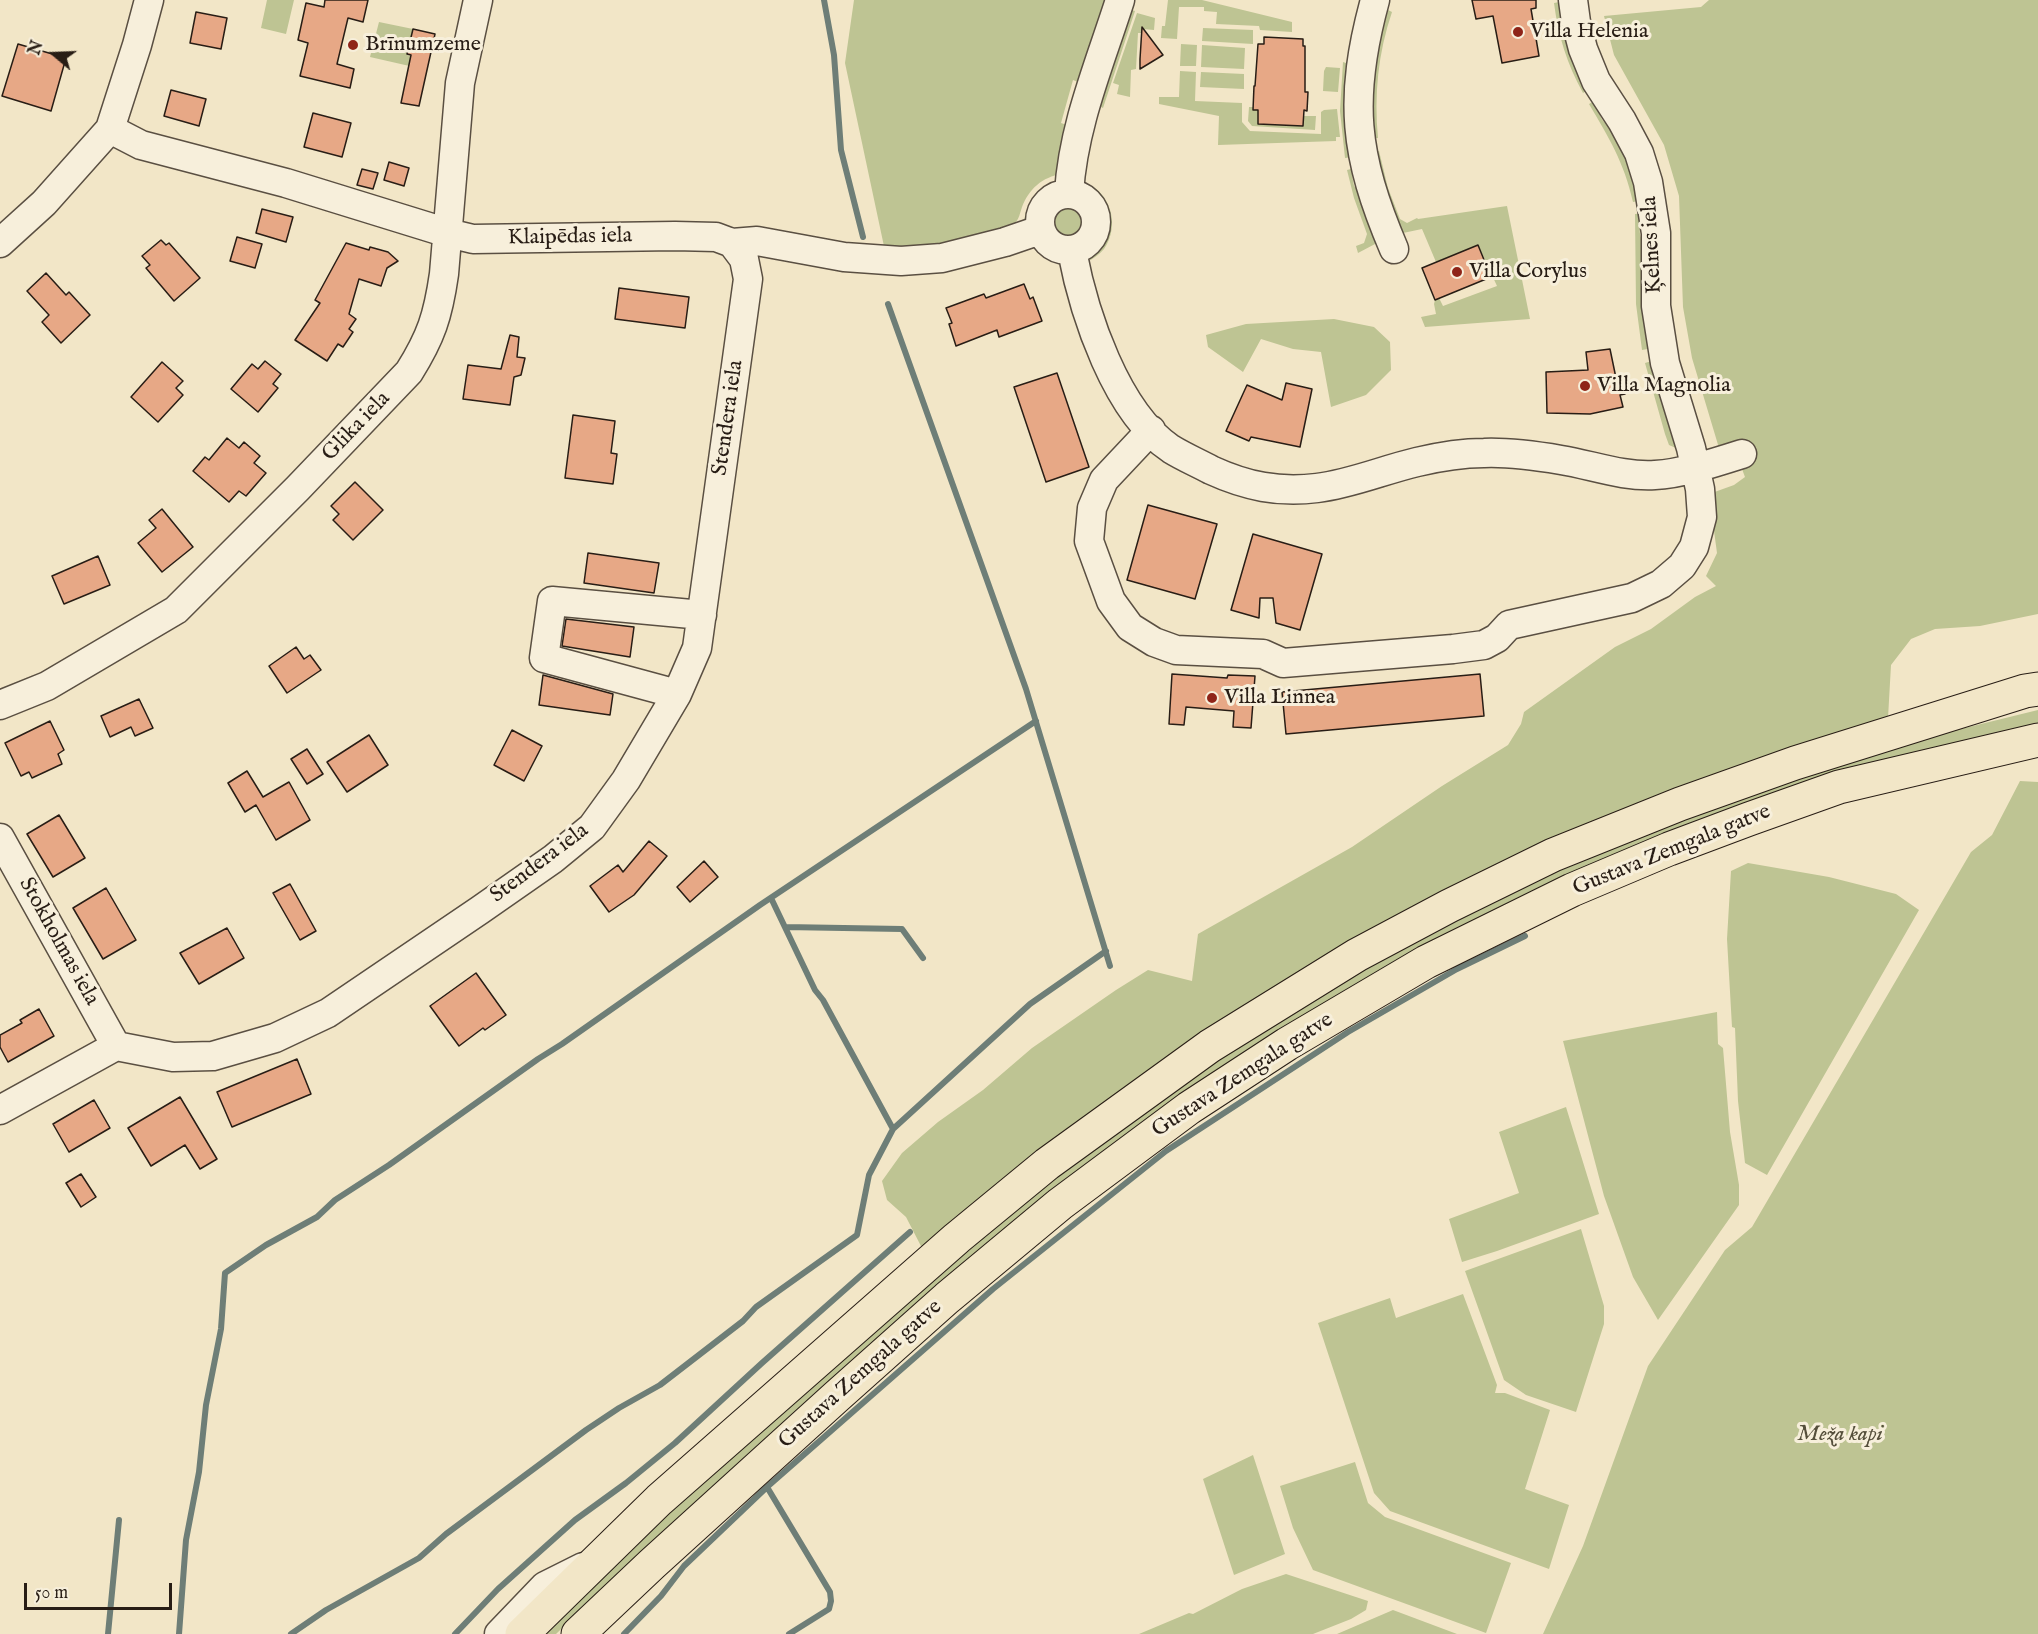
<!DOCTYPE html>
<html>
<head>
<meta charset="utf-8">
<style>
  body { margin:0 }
  #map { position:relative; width:2038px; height:1634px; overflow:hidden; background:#f2e6c7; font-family:"IM FELL English",serif }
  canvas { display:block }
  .north { position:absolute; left:24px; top:24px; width:60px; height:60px; -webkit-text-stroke:4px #f7efdb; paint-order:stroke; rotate:289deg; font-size:16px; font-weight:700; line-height:24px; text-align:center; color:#281d15 }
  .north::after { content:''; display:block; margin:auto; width:21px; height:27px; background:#281d15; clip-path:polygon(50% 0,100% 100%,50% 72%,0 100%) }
  .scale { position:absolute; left:24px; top:1583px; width:148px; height:27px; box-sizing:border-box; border:3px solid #281d15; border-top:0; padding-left:8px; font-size:18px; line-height:21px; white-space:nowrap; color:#281d15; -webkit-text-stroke:4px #f7efdb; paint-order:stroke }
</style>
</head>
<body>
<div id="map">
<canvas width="2038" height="1634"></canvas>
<div class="north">N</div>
<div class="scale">50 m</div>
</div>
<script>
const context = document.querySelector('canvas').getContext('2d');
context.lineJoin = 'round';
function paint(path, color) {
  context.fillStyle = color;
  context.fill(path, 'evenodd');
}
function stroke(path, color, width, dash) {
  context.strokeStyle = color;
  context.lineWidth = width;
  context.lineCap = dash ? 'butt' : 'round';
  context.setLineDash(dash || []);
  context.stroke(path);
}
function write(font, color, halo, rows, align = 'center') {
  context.font = font + ' "IM FELL English",serif';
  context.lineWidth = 6;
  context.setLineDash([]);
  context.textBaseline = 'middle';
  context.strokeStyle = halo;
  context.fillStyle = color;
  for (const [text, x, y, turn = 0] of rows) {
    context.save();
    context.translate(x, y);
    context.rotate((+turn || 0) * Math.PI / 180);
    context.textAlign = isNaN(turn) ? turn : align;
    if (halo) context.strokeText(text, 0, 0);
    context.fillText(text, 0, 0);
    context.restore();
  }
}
const green = new Path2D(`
  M267 0H294L286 34 261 28Z
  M854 0H1106L1078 82 1073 80 1061 123 1070 126 1062 174C1042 177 1029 189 1022 207 1019 216 1019 221 1011 226 974 247 926 246 885 251L845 63Z
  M1168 0H1202L1292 22V32L1260 30 1259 26 1216 24 1217 12 1204 11V7H1179L1177 39 1161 38 1162 26H1165Z
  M1709 0H2038V614L1980 626 1935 629 1911 639 1891 665 1888 718 1528 853 923 1250 906 1217 887 1200 882 1181 902 1153 938 1122 983 1090 1032 1048 1116 990 1148 970 1192 981 1198 934 1352 847 1442 786 1508 745 1521 724 1524 712 1615 647 1651 629 1695 597 1716 586 1706 576 1717 553 1709 494 1734 485 1745 477 1734 448H1719L1692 358 1683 307 1679 196 1664 145 1614 55 1604 16 1701 7Z
  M1565 1 1560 11 1563 30 1571 37 1591 88 1583 93C1567 64 1558 35 1554 3Z
  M1132 10 1135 11 1103 108 1099 106 1106 88 1102 81Z
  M1388 10 1392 12C1378 53 1374 95 1378 138L1367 139 1366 87Z
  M1137 13 1155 18 1154 30 1143 29 1142 33H1138L1136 69 1131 70 1130 97 1117 94 1119 85 1113 83Z
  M379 22 413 29 407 55 429 60 427 70 370 57Z
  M1203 28 1253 30V44L1202 41Z
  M1181 44 1197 45 1196 66H1180Z
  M1202 45 1245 48 1244 69 1201 67Z
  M1343 62 1346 63 1345 84 1350 90 1354 157 1345 158 1340 111Z
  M1326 67 1340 68 1338 92 1323 91 1324 71Z
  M1180 71 1196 72 1195 101 1242 103V122L1250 131 1321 134V112L1324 110 1337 109 1340 137H1336V141L1218 145 1219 116 1159 104V97H1179Z
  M1201 72 1244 74V89L1200 87Z
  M1598 99C1598 115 1601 124 1617 130L1643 200 1633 202C1624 162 1609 138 1589 104Z
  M1249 107H1253V110H1258V124L1302 126 1304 116H1316L1315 130 1252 126 1248 121Z
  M1379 151 1388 188 1400 219 1407 223 1417 218 1418 219 1507 206 1530 319 1425 327 1421 317 1436 314 1434 304 1435 300 1439 298 1443 306 1497 286 1478 245 1436 262 1422 229 1403 233 1394 230 1376 152Z
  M1351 169 1354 186 1362 194 1378 236 1375 244 1358 253 1356 246 1364 243 1367 234 1354 198 1347 170Z
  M1060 180 1050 192 1043 196 1027 219 1024 220C1028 200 1040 187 1060 180Z
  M1083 182C1110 190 1121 225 1104 249 1100 254 1094 258 1089 261 1093 251 1101 241 1104 230 1108 210 1092 197 1083 182Z
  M1051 222a18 18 0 1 1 36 0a18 18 0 1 1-36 0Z
  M1646 213C1638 226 1637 235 1647 248L1653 348 1642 350 1636 304 1635 214Z
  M1334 319 1374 327 1390 342 1391 370 1366 395 1331 407 1321 352 1293 349 1261 339 1243 372 1208 347 1206 335 1246 324Z
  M1655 360 1652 372 1657 389 1665 396 1676 448 1669 445 1665 434 1645 363Z
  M2038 710V725L1371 976 743 1460 633 1559 556 1634H539L591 1581 853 1344 1108 1132 1366 964 1540 875 1734 796 1928 737Z
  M2020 781 2038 782V1634H1543L1583 1546 1648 1366 1725 1250 1752 1227 1971 852 1992 835Z
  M1748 863 1829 877 1896 894 1919 910 1767 1175 1745 1163 1738 1101 1735 1028 1732 1027 1727 939 1731 871Z
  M1717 1012 1718 1044 1723 1048 1730 1132 1739 1185V1205L1658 1320 1633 1277 1604 1196 1563 1041Z
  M1566 1107 1599 1214 1497 1251 1462 1262 1449 1219 1519 1193 1499 1132Z
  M1581 1229 1604 1306V1324L1576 1412 1526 1395 1504 1380 1465 1271Z
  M1463 1294 1497 1385 1495 1393H1505L1550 1410 1525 1489 1569 1505 1549 1569 1390 1511 1374 1493 1318 1323 1390 1298 1396 1318Z
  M1253 1455 1285 1554 1234 1575 1203 1479Z
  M1355 1462 1368 1503 1385 1517 1511 1563 1486 1633 1313 1570 1293 1528 1280 1486Z
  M1286 1574 1368 1601 1366 1610 1351 1619 1313 1634H1139L1189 1613 1193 1614 1242 1589Z
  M1393 1610 1457 1634H1337Z`);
const stream = new Path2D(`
  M824 0 834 55 841 150 863 237
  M888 304 1026 689 1110 966
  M771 898 815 990 823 1000 893 1129
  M785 927 902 929 923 958
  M767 1487 830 1592 831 1601 829 1609 789 1634
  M108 1634 119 1520
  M179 1634 186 1540 199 1472 206 1405 221 1329 225 1273 266 1245 317 1217 335 1200 389 1165 538 1059 562 1044 760 905 1036 721
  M291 1634 326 1610 419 1558 446 1534 586 1430 619 1408 660 1385 743 1321 756 1307 857 1235 869 1175 893 1129 1030 1004 1106 951
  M455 1634 498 1589 575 1520 626 1483 675 1443 762 1363 910 1232
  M624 1634 661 1596 684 1566 767 1487 993 1289 1166 1151 1348 1032 1457 969 1525 936`);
const building = new Path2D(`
  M325 0H368L363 22 348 18 337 64 354 69 350 88 300 76 308 43 298 40 306 3 324 7Z
  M1472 0H1536V8L1531 9 1539 56 1502 63 1493 16 1476 19Z
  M196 12 227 18 221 49 190 43Z
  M1142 27 1163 55 1140 69V59Z
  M413 29 435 34 419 106 401 103 411 55 407 54Z
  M1264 37 1303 39V46H1305V92H1308L1307 111 1304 110 1303 126 1258 124V110H1253L1254 86H1255L1258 44H1264Z
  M18 44 66 58 51 111 2 96Z
  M171 90 206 99 199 126 164 116Z
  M313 113 351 123 342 157 304 147Z
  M389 162 409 168 404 186 384 180Z
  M362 169 378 173 373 189 357 185Z
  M262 209 293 217 286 242 256 233Z
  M237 237 262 244 255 268 230 261Z
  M161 240 166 245 169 243 200 278 174 301 146 268 150 265 142 256Z
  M346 243 369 250 370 247 388 252 398 261 387 268 381 286 359 279 349 314 356 319 349 329 353 332 343 347 338 344 327 361 295 340 320 303 315 300Z
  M1478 245 1491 277 1435 300 1422 268Z
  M46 273 66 295 69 292 90 315 61 343 42 322 49 315 27 291Z
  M1024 284 1030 299 1033 297 1042 321 999 337 997 330 956 346 949 324 952 323 946 308 984 294 986 298Z
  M619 288 689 297 685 328 615 319Z
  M510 335 519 337 517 357 525 358 521 375 514 377 510 405 463 399 468 365 501 369Z
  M1610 349 1616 378 1622 377 1625 394 1620 395 1623 407 1590 414 1547 413 1546 372 1588 370 1586 352Z
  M265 361 281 374 273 384 278 388 258 412 231 389 252 364 258 369Z
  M162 362 183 381 176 388 183 395 158 422 131 397Z
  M1057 373 1089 467 1046 482 1014 387Z
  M1286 383 1312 389 1300 447 1251 437 1249 441 1226 431 1247 385 1282 400Z
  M573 415 615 421 611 453 617 454 613 484 565 478Z
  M227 438 239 448 244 442 260 456 254 463 266 473 246 496 239 491 229 502 193 471 205 457 209 460Z
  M355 482 383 510 353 540 333 520 339 514 331 506Z
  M1148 505 1217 524 1195 599 1127 580Z
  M162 509 193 547 162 572 138 543 156 528 149 520Z
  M1253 534 1322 554 1300 630 1276 623 1273 598H1260L1259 618 1231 610Z
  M588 553 659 563 654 593 584 583Z
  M98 556 110 585 64 604 52 576Z
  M566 619 634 627 630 657 562 646Z
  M296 647 304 659 310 655 321 670 287 693 269 666Z
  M1172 674 1227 678 1228 675 1255 676 1251 728 1233 727 1234 711 1186 707 1184 725 1169 724Z
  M1480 674 1484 716 1286 734 1282 692Z
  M543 675 613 694 610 715 539 705Z
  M139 699 153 728 135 736 131 727 110 737 101 716Z
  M50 721 64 750 58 754 62 764 32 778 29 772 21 776 5 743Z
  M512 730 542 746 524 781 494 765Z
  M369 735 388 765 347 792 327 762Z
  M307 749 323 774 307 784 291 759Z
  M247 771 263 797 289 782 310 820 276 840 256 805 245 812 228 783Z
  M59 815 85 858 53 877 27 834Z
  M649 841 667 856 634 895 609 912 590 886 618 865 623 872Z
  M704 861 718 877 690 902 677 887Z
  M290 884 316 931 300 940 273 893Z
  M106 888 136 940 103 959 73 908Z
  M227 928 244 958 199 984 180 953Z
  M476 973 506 1015 485 1030 483 1028 459 1046 430 1006Z
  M39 1009 54 1036 8 1062 0 1047V1035L22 1023 20 1020Z
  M297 1059 311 1094 232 1127 217 1092Z
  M180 1097 217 1159 200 1169 185 1145 151 1166 128 1128Z
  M94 1100 110 1128 69 1152 53 1124Z
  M81 1174 96 1197 81 1207 66 1183Z`);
const minor = new Path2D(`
  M1375 0C1348 99 1354 155 1394 249
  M110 129 141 145 286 183 448 233 473 239 675 236 716 237 732 243 757 241 844 257 901 261 942 258 1005 242 1040 230
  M1069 193C1073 126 1100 63 1120 0
  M1040 222a28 28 0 1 1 56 0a28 28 0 1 1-56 0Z
  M0 243 44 203 110 129 137 45 149 0
  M1072 251C1084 314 1116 412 1171 449 1184 457 1198 463 1211 470 1246 486 1279 493 1317 488 1351 484 1383 470 1417 462 1438 457 1463 453 1484 453 1509 452 1537 456 1561 460 1592 465 1623 477 1655 475 1680 474 1717 462 1742 454
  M1151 430 1104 480 1092 508 1089 541 1111 601 1130 627 1154 642 1176 650 1263 654 1283 663 1453 649 1484 645 1497 638 1509 625 1632 598 1661 584 1682 566 1694 547 1702 517 1700 489 1691 448 1665 363 1656 306V233L1648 182 1639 153 1622 121 1596 81 1583 49 1576 22 1573 0
  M677 694 544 658 552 601 702 615
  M0 705 47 686 176 610 298 488 409 372C431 337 438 316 444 274L460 83 478 0
  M0 838 116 1046
  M0 1110 116 1046 173 1057 213 1056 275 1038 328 1013 480 910 553 859 592 827 626 780 677 694 697 648 748 279 744 259 732 243
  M499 1634 545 1586 583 1567`);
const major = new Path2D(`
  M522 1634 659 1500 957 1238 1047 1164 1210 1046 1357 955 1449 906 1553 855 1680 804 1795 763 2025 691 2038 689
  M578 1634 652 1564 836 1397 947 1298 1060 1204 1189 1108 1287 1044 1426 962 1572 890 1669 849 1749 819 1839 787 2038 740`);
const markers = [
  [1518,32,6,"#8f2418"],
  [353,45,6,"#8f2418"],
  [1457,272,6,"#8f2418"],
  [1585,386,6,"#8f2418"],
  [1212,698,6,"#8f2418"]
];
const poiNames = [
  ["Villa Helenia",1530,32],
  ["Brīnumzeme",365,45],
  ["Villa Corylus",1469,272],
  ["Villa Magnolia",1597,386],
  ["Villa Linnea",1224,698]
];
const streetNames = [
  ["Klaipēdas iela",570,238,-1],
  ["Ķelnes iela",1653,245,-93],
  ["Stendera iela",729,418,-82],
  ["Glika iela",357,427,-46],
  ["Gustava Zemgala gatve",1672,851,-22],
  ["Stendera iela",540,864,-37],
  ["Stokholmas iela",58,942,61],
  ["Gustava Zemgala gatve",1243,1076,-33],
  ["Gustava Zemgala gatve",861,1375,-42]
];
const parkNames = [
  ["Meža kapi",1840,1435]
];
paint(green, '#bec493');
stroke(stream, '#6e7e77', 6);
paint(building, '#e7a886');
stroke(building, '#281d15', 1.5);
stroke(minor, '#5a4f42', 31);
stroke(major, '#281d15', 35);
stroke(minor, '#f7efdb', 28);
stroke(major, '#f2e6c7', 33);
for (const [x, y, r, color] of markers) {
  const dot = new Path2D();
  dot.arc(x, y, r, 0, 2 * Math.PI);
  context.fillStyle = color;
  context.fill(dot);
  stroke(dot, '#f7efdb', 2);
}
write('22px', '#281d15', '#f7efdb', poiNames, 'left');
write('22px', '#281d15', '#f7efdb', streetNames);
write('italic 22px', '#554f3b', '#f7efdb', parkNames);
</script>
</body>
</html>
